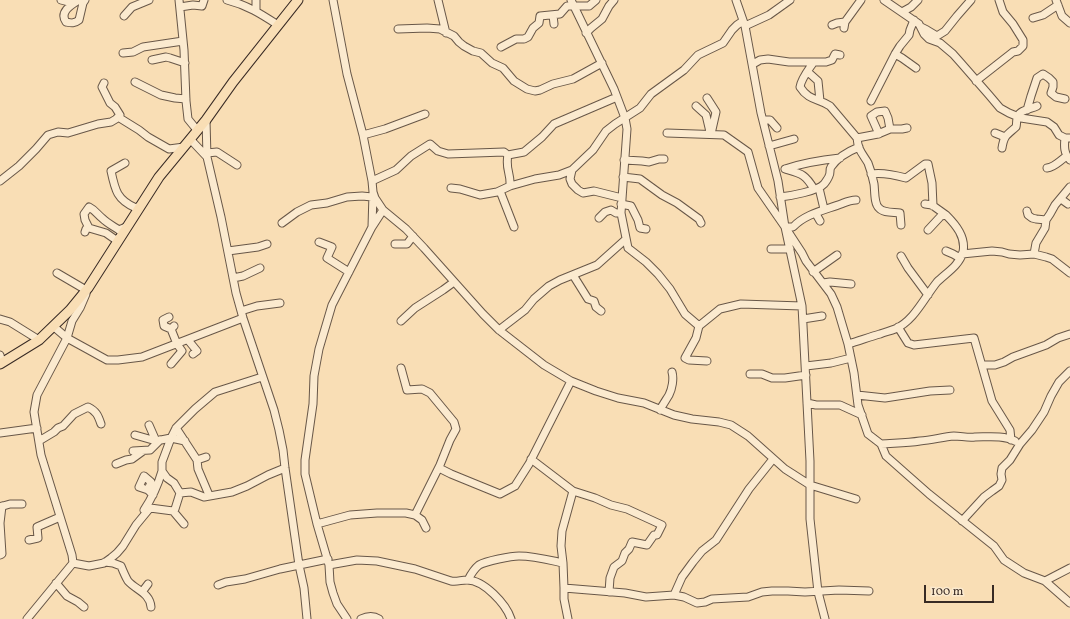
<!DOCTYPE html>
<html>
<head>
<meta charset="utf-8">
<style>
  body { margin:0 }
  #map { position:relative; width:1070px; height:619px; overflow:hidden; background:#f9deb5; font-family:Vollkorn,serif }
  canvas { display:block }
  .scale { position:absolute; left:924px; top:585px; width:70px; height:18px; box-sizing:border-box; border:2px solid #382a24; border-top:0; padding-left:5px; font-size:12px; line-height:14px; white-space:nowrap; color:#382a24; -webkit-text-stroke:3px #fbeacf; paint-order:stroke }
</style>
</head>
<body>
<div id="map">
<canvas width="1070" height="619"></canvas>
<div class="scale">100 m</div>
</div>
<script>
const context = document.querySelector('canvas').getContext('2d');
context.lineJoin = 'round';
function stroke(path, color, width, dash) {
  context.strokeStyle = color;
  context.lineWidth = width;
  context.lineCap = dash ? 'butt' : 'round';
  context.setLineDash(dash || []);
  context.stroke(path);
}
const minor = new Path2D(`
  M61 0 69 2 76 1
  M79 0C71 5 59 12 66 22 71 23 74 24 79 20L83 3 85 0
  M179 0 184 50 186 101 188 119 197 130
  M227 0C247 5 261 14 278 25
  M333 0 347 74 363 135 372 181 373 192 375 198 383 210 406 229 424 248 483 314 499 330 544 365 571 381 596 391 618 398 644 403 674 415 692 419 719 422 731 425 748 436 785 469 810 485 856 499
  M438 0 446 33
  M571 0 614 89 625 118 627 129 621 213 628 248 646 262 658 274 670 289 685 314 699 326
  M736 0 745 26 761 113 778 181 785 227 802 306 810 461V519L818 592 825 619
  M884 0 919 24 924 34 929 39 940 43 953 54 961 63 989 95 1000 108 1009 113 1021 118 1047 122 1054 127 1059 135 1065 138H1070
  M1056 0 1062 16 1070 23
  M180 7 193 5 202 6 204 0
  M256 11V0
  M902 12 911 7 918 0
  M553 15 554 24
  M124 16 132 7 149 0
  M1033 18 1043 15 1058 5
  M832 25 837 23 845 22
  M745 26 769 15 790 0
  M921 27 927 30 937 36 945 31 957 16 971 0
  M844 28 845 22 861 0
  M398 29 427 28 440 29 454 36 459 42 464 46 473 51 481 53 492 63 503 68 514 81 527 89 535 91 540 90 553 84 573 79 602 63
  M586 33 591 28 602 19 609 6 614 0
  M501 47 516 39H524L528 37 533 28 539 23 540 16 560 14 567 6H589L596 0
  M123 53 133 52 143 47 183 41
  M895 54 902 58 916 68
  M152 60 166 57 170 58 185 63
  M813 63C809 69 801 79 800 87 809 101 818 98 830 106L857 138 878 134 890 129H902L907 128
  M753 64 760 60 768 59 789 62H826L832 60 835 54 840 55
  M808 72 818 81 820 101
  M976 81 1013 52 1018 51 1023 46V40L1013 24 1003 12 999 0
  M135 82 161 95 175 98 186 99
  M707 98 716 112 711 134
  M871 101 895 54 900 46 909 35 910 30 914 20
  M696 106 706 115 710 132
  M1027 110 1031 96 1037 78 1043 74 1049 78 1053 82V87L1051 93 1056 97 1065 99
  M118 117 139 130 148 137 169 149 184 147
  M206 120 207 157 221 217 236 293 243 318 274 410 279 430 283 450 285 468 299 565 304 588 307 619
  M763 120H770L777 128
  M667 133 724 135 748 152 758 188 785 227 802 253 806 261 831 294 837 307 848 344 854 373 858 405 868 434 881 444 886 456 929 494 994 546 1004 560 1024 573 1045 581 1070 603
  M995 133 1005 137
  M879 134 871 116 877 112 885 111 888 118 890 129
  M363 135 385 129 425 114
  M857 138C858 150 862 153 868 163 870 168 873 179 874 184 875 191 874 204 879 208 883 213 893 212 900 213L901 225
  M1065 138C1064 147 1064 153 1070 160
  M190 139 207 157
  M769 146 794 139
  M1002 148C1004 135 1007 135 1016 127 1017 124 1016 119 1018 116 1020 110 1031 109 1037 106
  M207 153 217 152 237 165
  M508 155 524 152 542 137 554 124 617 97
  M624 160 642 161 649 162 659 159H664
  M125 163 111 171C115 190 117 200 136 208L140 206
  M1047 168C1055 167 1059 161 1067 156
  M785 169C803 163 821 160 840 158
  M785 169C802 174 805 174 814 189
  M572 170 570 179 572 184 578 190 583 193 594 191 622 198
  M871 174C883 172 895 175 906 178L925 164H928L932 183 933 206
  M623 177 640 179 662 195 677 203 699 219 701 223
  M0 181 19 166 36 149 48 135 58 132 68 133 98 124 111 122 116 119 120 115 115 107 110 103 102 87 104 83
  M372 181 396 170 411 156 430 144 438 151 448 154 504 152 508 155C505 169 511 173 510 186
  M451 188 460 189 480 195 497 192 510 186 535 179 559 175 572 170 593 150 606 131 615 124 640 108 651 94 684 70 698 55 723 43 732 30 737 25 743 21
  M819 188 824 209
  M500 191 514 227
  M780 197C790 196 818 191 824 184 825 183 829 177 829 176 831 173 829 170 831 167 837 158 849 151 859 147
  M1061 199 1068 204
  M621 204 631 206 638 220 640 228 646 229
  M925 204 932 205 946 215
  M1027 211 1028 215 1032 218 1036 219 1046 220
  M816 214 820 221
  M599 218 605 212 611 210 616 213H621
  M282 223 297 212 311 205 327 203 347 197 362 196 372 197
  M372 227 373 193
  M785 227H793C805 214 825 210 841 204 846 202 850 200 856 200
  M89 228 85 220 84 214 89 207C95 210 97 214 102 218 107 223 113 226 119 230L126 227
  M85 232 86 229 89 228 106 233 116 240 119 238
  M319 242 332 247 327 258 349 272
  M395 244H407L413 236
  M771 249H790
  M228 251 258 247 267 244
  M946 251 953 254 960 258
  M962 254 992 251 1002 252 1009 254 1020 255 1034 254 1046 257 1052 259 1070 273
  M1034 254 1036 243 1045 228 1046 220 1050 214 1055 205 1070 187
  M901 256 908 268 928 295
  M813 272 837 255
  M57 273 86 290
  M573 275 588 299 594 301 596 307 601 311
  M233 278 243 276 260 268
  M823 283 830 282 851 284
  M241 311 257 306 280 303
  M169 317 163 320 164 326 171 329
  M0 319 10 322 39 340
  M803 319 822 316
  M401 321 415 308 443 290 454 282
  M53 326 67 338 107 360H118L142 357 243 318
  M898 327 908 343 914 345 974 338 992 401 1010 430 1011 440
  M499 330 525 310 534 299 549 286 560 280 597 265 626 239
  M188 340 197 351 193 354
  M848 344C859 341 869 337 880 334 885 332 890 331 895 329 914 321 924 298 937 282 946 273 959 266 963 252 966 237 956 225 946 215L941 216 928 230
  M0 355 2 363
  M707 361 689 360 685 358 696 338 699 326 720 309 741 304 802 306
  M171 364 182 351 177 344 171 329 174 326
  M982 365H995L1004 362 1013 357 1046 345 1058 338 1070 334
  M806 366 831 363 851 358
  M401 368 407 390 422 389 430 393 454 422 456 429 450 440 440 465 415 515
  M750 374H762L772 378H785L806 375
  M857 395 885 398 930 391 950 390
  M807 403 816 405H840L862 415
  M660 410C663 404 666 400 669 395 672 389 674 379 672 372
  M149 425 156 441
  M176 428 197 460 198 469 209 495
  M0 433 37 428
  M135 435 156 441 171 438 185 441
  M39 441 54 432 58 428 63 426 74 414 88 407C96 411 98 415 101 424
  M881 444C894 443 907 443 920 441 932 440 943 437 954 436 961 436 968 438 975 437 988 437 1003 435 1015 441
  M133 451 150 450 160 440
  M531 459 573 491 562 531 561 546 563 563
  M197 460 206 457
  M116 464 126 460 132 459 143 451
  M439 468 451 474 500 494 515 486 529 464 571 381
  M148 490 139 487 144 476 151 482 148 490 153 495
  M573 491 595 498 611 505 627 509 662 525 657 535H654L647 545 632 542 629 549 625 553 622 561 614 567 610 578 609 592
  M180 493 191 492 204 497 232 492 247 486 268 475 285 468
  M0 507 10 504H22
  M144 510C152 498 158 485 162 471
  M173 511 184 524
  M962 521 984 497 992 491 999 486 1002 480 1001 474 1002 468 1010 460 1020 444 1032 430 1044 412 1051 396 1059 382 1070 371
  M317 524 350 515 377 513H406L415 515 422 520 426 528
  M29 540 38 538 37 527 60 517
  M0 555 2 554 0 523 2 506
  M105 562 113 563 121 566C123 571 125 576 128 581 136 590 150 593 151 607
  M73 563 89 566 104 563 111 558 117 553 123 546 136 525 150 508 173 511 175 509 180 493 174 483 167 478 162 471V462L171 438 176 428 195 409 215 392 262 377
  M73 563 72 555 41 455 34 412 37 395 67 338 72 321 80 308 86 294
  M329 565 357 560 377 561 415 569 451 581C457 582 461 580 467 580 484 580 506 604 511 619
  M468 580C471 574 474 569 479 565 486 561 511 556 519 556 534 556 549 560 563 563L564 588 625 593 646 597 674 595 684 597 697 603 705 602 712 599 748 597 762 592 772 591H788L805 592 839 590 869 591
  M1045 581 1070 568
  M56 583 67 596 78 602 84 607
  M218 585 226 582 245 579 280 569 328 559
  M564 588V599L568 619
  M142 592 148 584
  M674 595 682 577 693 562 702 551 716 540 749 489 773 459
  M27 619 73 563
  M347 619 337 604 333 593 330 582 329 565 317 524 305 474V460L313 404 314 376 319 349 332 305 372 227 383 210
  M361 619C367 616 373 615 379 619`);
const major = new Path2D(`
  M0 364 39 340 70 310 88 288 159 177 206 120 233 82 298 0`);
stroke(minor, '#685748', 9);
stroke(major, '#382a24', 11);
stroke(minor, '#fbeacf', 7);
stroke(major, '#f9deb5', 9);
</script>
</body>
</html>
